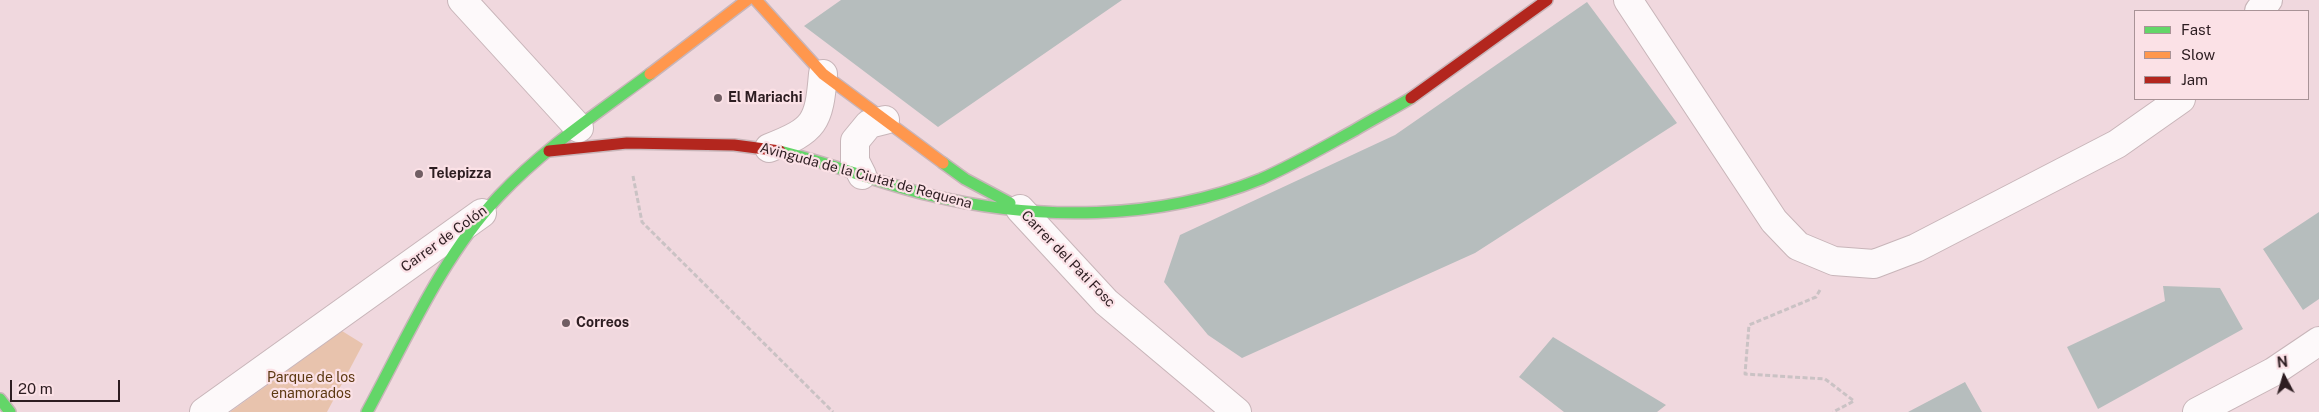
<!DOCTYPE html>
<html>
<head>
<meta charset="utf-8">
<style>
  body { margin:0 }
  #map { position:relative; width:2319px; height:412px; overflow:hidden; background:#f0d8de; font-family:"Public Sans",sans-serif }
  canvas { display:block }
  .legend { position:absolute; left:2134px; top:10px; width:175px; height:90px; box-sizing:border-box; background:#fbe1e6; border:1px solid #a99397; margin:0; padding:6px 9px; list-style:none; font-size:15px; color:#2d1d21 }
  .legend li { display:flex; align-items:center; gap:10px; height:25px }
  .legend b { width:25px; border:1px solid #a99397 }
  .north { position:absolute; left:2259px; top:352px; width:50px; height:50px; -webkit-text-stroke:4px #fbe1e6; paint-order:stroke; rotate:354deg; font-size:14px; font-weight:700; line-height:20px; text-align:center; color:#2d1d21 }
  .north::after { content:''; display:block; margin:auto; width:18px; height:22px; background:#2d1d21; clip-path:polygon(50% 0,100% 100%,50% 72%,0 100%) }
  .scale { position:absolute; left:10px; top:380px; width:110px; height:22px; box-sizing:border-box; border:2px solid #2d1d21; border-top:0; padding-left:6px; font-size:15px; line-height:18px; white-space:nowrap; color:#2d1d21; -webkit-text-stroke:4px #fbe1e6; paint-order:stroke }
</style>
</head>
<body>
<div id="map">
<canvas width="2319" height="412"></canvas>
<ul class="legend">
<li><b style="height:6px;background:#63d668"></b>Fast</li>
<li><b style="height:6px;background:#ff974d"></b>Slow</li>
<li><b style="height:6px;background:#b3261e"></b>Jam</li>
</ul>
<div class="north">N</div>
<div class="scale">20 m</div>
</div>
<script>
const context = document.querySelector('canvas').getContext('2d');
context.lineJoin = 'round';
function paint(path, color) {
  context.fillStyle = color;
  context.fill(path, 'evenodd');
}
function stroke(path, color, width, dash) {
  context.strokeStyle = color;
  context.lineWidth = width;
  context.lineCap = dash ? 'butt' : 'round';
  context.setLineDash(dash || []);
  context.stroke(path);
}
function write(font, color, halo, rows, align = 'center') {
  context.font = font + ' "Public Sans",sans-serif';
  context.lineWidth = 4.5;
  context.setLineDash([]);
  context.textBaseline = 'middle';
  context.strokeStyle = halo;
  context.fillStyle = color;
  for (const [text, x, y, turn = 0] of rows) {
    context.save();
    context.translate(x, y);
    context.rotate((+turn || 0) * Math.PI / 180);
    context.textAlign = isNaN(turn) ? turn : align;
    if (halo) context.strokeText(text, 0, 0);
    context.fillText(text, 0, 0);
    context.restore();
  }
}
const green = new Path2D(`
  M342 331 363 344 327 412H230Z`);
const building = new Path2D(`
  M841 0H1122L938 127 804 26Z
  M1587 2 1677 123 1475 253 1242 358 1208 335 1164 282 1180 235 1395 135Z
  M2319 212V299L2303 310 2263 249Z
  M2163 286 2220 288 2243 329 2098 409 2067 347 2165 301Z
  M1553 337 1666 405 1657 412H1564L1519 377Z
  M1965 382 1982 412H1908Z`);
const path = new Path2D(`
  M633 176 642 222 833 412
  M1820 290 1816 297 1749 325 1745 374 1825 379 1854 401 1833 412`);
const street = new Path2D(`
  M462 0 579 128
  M1628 0 1774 221 1798 246 1834 261 1874 264 1916 248 2117 144 2181 99
  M2259 11 2268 0
  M769 148C815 130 819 123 823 74
  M862 175 855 161V141L869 124 885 120
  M1020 209 1106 302 1237 412
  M204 412 482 213
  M2197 412 2273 372 2319 341`);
const fast = new Path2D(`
  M780 151C830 163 879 183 929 195 1036 221 1158 221 1261 179 1293 165 1324 147 1355 130 1373 119 1393 109 1411 98
  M943 163 965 179 1010 203
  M0 399 10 412
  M367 412C407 338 442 257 499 196 543 149 599 112 650 74`);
const slow = new Path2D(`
  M756 0 823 74 943 163
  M650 74 747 0`);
const jam = new Path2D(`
  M1411 98 1547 0
  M549 151 627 143 734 145 780 151`);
const markers = [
  [718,98,5,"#715e63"],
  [419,174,5,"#715e63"],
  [566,323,5,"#715e63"]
];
const poiNames = [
  ["El Mariachi",728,98],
  ["Telepizza",429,174],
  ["Correos",576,323]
];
const streetNames = [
  ["Avinguda de la Ciutat de Requena",866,176,15],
  ["Carrer de Colón",444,239,-36],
  ["Carrer del Pati Fosc",1068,259,46]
];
const parkNames = [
  ["Parque de los",311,378],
  ["enamorados",311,394]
];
paint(green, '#e8c3ad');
paint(building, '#b6bdbd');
stroke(street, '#c8b5b9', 30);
stroke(fast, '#c8b5b9', 14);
stroke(slow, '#c8b5b9', 14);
stroke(jam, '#c8b5b9', 14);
stroke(path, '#cac2c4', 3, [5, 2.5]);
stroke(street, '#fdf9fa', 28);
stroke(fast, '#63d668', 11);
stroke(slow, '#ff974d', 11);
stroke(jam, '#b3261e', 11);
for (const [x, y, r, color] of markers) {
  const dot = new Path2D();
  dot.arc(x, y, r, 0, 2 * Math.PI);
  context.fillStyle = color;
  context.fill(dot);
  stroke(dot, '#fbe1e6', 2);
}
write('bold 14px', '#2d1d21', '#fbe1e6', poiNames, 'left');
write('14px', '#2d1d21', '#fbe1e6', streetNames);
write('14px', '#5d3912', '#fbe1e6', parkNames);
</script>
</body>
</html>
